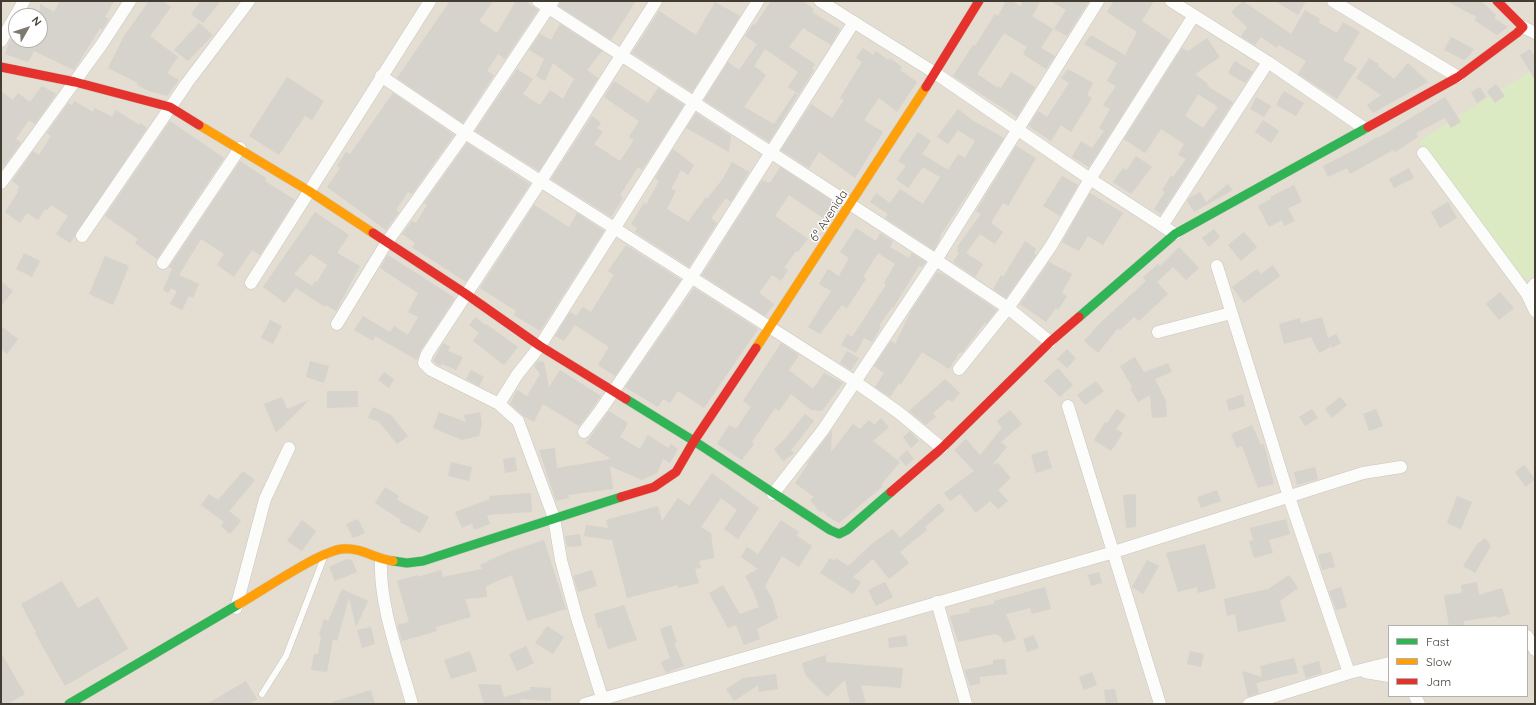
<!DOCTYPE html>
<html>
<head>
<meta charset="utf-8">
<style>
  body { margin:0 }
  #map { position:relative; width:1536px; height:705px; overflow:hidden; background:#eeebe5; font-family:Quicksand,sans-serif }
  canvas { display:block }
  .frame { position:absolute; inset:0; border:2px solid #433c32; pointer-events:none }
  .legend { position:absolute; left:1388px; top:625px; width:140px; height:72px; box-sizing:border-box; background:#fff; border:1px solid #b4b1ad; margin:0; padding:5px 7px; list-style:none; font-size:12px; color:#433c32 }
  .legend li { display:flex; align-items:center; gap:8px; height:20px }
  .legend b { width:20px; border:1px solid #b4b1ad }
  .north { position:absolute; left:8px; top:8px; width:40px; height:40px; box-sizing:border-box; background:#fff; border:1px solid #b4b1ad; border-radius:50%; rotate:51deg; font-size:11px; font-weight:700; line-height:16px; text-align:center; color:#433c32 }
  .north::after { content:''; display:block; margin:auto; width:14px; height:18px; background:#7f7971; clip-path:polygon(50% 0,100% 100%,50% 72%,0 100%) }
</style>
</head>
<body>
<div id="map">
<canvas width="1536" height="705"></canvas>
<div class="frame"></div>
<ul class="legend">
<li><b style="height:5px;background:#30b455"></b>Fast</li>
<li><b style="height:5px;background:#ff9f0a"></b>Slow</li>
<li><b style="height:5px;background:#e5322d"></b>Jam</li>
</ul>
<div class="north">N</div>
</div>
<script>
const context = document.querySelector('canvas').getContext('2d');
context.lineJoin = 'round';
function paint(path, color) {
  context.fillStyle = color;
  context.fill(path, 'evenodd');
}
function stroke(path, color, width, dash) {
  context.strokeStyle = color;
  context.lineWidth = width;
  context.lineCap = dash ? 'butt' : 'round';
  context.setLineDash(dash || []);
  context.stroke(path);
}
function write(font, color, halo, rows, align = 'center') {
  context.font = font + ' Quicksand,sans-serif';
  context.lineWidth = 3;
  context.setLineDash([]);
  context.textBaseline = 'middle';
  context.strokeStyle = halo;
  context.fillStyle = color;
  for (const [text, x, y, turn = 0] of rows) {
    context.save();
    context.translate(x, y);
    context.rotate((+turn || 0) * Math.PI / 180);
    context.textAlign = isNaN(turn) ? turn : align;
    if (halo) context.strokeText(text, 0, 0);
    context.fillText(text, 0, 0);
    context.restore();
  }
}
const residential = new Path2D(`
  M1 1H1535V704H1ZM16 16H40V40H16ZM1389 626H1527V696H1389Z`);
const green = new Path2D(`
  M1535 68V279L1530 280 1517 274 1418 142Z`);
const building = new Path2D(`
  M60 1H114L105 17 109 19 102 30 100 28 74 70 34 51 28 62 5 54 10 40H40V4L54 12Z
  M149 1H163L171 7 150 36 178 57 167 73 179 80 167 96 149 91 137 85 138 83 108 68 124 36Z
  M201 1H221L203 23 191 14Z
  M450 1H493L479 21 497 33 516 1H525L538 10 505 59 498 54 487 71 494 75 463 123 397 78Z
  M560 1H636L611 40 559 6Z
  M771 1H802L814 9 812 12 840 29 831 45 803 28 789 47 815 64 812 69 814 70 799 94 788 87 798 72 765 49 754 66 766 75 744 107 774 124 795 93 798 95 769 142 704 100 728 62 739 70 757 44 745 36 753 24 755 25Z
  M1006 1H1012L1020 6 1023 1H1041L1032 16 1053 29 1041 48 1055 56 1046 69 1023 54 1027 47 1004 33 977 74 998 88 999 86 1001 88 1011 72 1035 87 1017 117 953 76 973 45 975 46 995 14 998 16Z
  M1050 1H1089L1067 36 1054 29 1066 10Z
  M1114 1H1154L1142 21 1170 40 1089 167 1072 157 1081 141 1092 148 1104 131 1099 128 1110 109 1103 105 1116 86 1107 81 1117 63 1084 44 1091 35 1125 55 1137 32 1107 12Z
  M1243 1 1291 34 1305 10 1320 19 1318 22 1337 33 1343 22 1360 32 1343 60 1357 68 1337 99 1298 74 1306 61 1279 45 1277 48 1261 37 1255 45 1247 40 1248 38 1246 40 1241 36 1247 27 1231 12Z
  M1275 1H1306L1298 15Z
  M1446 1H1481L1496 15 1494 18 1508 27 1497 35 1474 20 1477 17Z
  M715 2 740 16 692 92 632 53 659 11 696 35Z
  M199 23 213 35 188 61 174 50Z
  M560 24 602 51 587 70 598 78 539 171 475 131 517 69 533 79 523 94 540 105 550 90 563 99 574 79 553 63 545 81 536 76 544 59 529 50 540 34 551 40Z
  M1451 37 1474 49 1470 55 1464 60 1444 50Z
  M1207 38 1220 57 1195 74 1208 84 1207 86 1233 102 1161 214 1154 209 1165 192 1162 190 1171 176 1173 177 1186 159 1178 155 1184 144 1161 129 1145 153 1124 139 1182 48 1188 51ZM1198 94 1218 107 1203 128 1185 116Z
  M863 48 873 55 876 51 888 60 890 58 902 67 900 70 917 82 897 112 879 98 864 120 883 132 855 178 819 152 809 168 781 150 811 104 832 118 844 100 840 98 862 62 856 58Z
  M1530 49 1535 57V80L1520 55Z
  M1369 58 1379 64 1378 66 1394 79 1408 63 1428 82 1373 113 1367 105 1381 95 1356 78Z
  M1235 61 1253 72 1245 83 1228 73Z
  M1068 69 1093 83 1087 95 1092 98 1071 132 1061 125 1051 141 1030 127 1029 125 1038 111 1047 117 1069 83 1061 78Z
  M287 77 324 101 312 120 305 116 279 155 249 136Z
  M614 81 648 103 658 88 684 105 642 170 638 167 620 195 623 198 611 217 551 179 592 116 601 123 597 128 603 132 594 144 620 161 634 140 629 137 639 121 604 97Z
  M1496 84 1505 96 1495 103 1487 91Z
  M42 86 56 94 35 124 29 120 16 139 21 143 1 170V91L13 100 18 93 30 102Z
  M1480 87 1486 97 1477 103 1471 92Z
  M1284 91 1304 103 1296 116 1276 105Z
  M393 93 454 135 412 194 408 192 396 210 399 212 386 230 327 187 340 168 337 166 346 152 350 154Z
  M1256 97 1271 106 1264 117 1250 109Z
  M1445 97 1461 122 1451 128 1445 118 1416 133 1418 137 1395 152 1393 150 1350 174 1347 168 1328 177 1323 166 1362 146 1377 137 1378 138Z
  M74 101 93 112 95 108 112 117 116 110 139 125 140 123 147 128 70 243 56 234 68 216 51 205 47 210 45 209 38 220 27 213 20 223 5 212 18 192 17 191 19 186 12 181 33 151 39 155 51 136 47 133 68 103 72 105Z
  M958 109 972 120 1004 138 940 236 941 237 934 250 885 218 888 214 870 202 876 193 890 203 900 189 923 204 940 177 923 167 908 188 896 179 906 166 898 161 918 132 931 141 922 154 948 170 958 154 965 158 975 141 958 130 948 144 937 137Z
  M696 113 731 136 729 152 686 128Z
  M1263 120 1279 131 1271 143 1255 132Z
  M170 121 224 158 157 259 135 243 138 239 105 216Z
  M467 143 530 184 466 282 412 247 415 243 402 234 412 221 416 223 427 205 424 203Z
  M1016 146 1036 158 1008 206 1003 203 991 223 1003 232 995 244 980 234 966 253 983 264 975 277 953 262 959 253 957 251 959 248 957 247 981 214 976 211Z
  M673 149 694 165 688 175 681 170 671 189 676 191 667 209 688 222 706 197 707 199 722 180 732 162 749 172 731 202 726 198 711 218 717 223 689 267 635 232 637 228 631 224 644 203 646 205 659 181 655 178Z
  M1136 156 1152 167 1131 194 1113 182 1123 168 1127 170Z
  M240 161 266 178 265 181 295 200 260 255 252 250 234 277 217 265 224 254 201 239 179 275 199 284 193 298 189 296 182 310 170 304 177 291 171 288 168 293 163 290 172 269 169 267Z
  M780 167 837 204 826 220 789 195 775 216 808 239 798 252 796 251 784 268 788 270 781 281 772 275 759 293 774 304 765 316 702 275 762 180 770 183Z
  M1409 168 1414 178 1394 188 1389 179Z
  M1062 176 1078 185 1060 216 1043 206Z
  M1228 184 1233 190 1194 212 1187 201 1189 198 1200 192 1206 202Z
  M1294 185 1302 202 1288 208 1295 221 1284 226 1282 220 1269 227 1258 206 1271 199 1270 197Z
  M1090 193 1123 213 1103 245 1088 236 1079 251 1062 242Z
  M1448 202 1457 218 1440 228 1431 212Z
  M534 205 569 227 577 213 604 231 540 331 514 315 516 311 480 288Z
  M315 212 349 235 337 253 360 266 336 311 326 305 325 307 296 288 285 303 263 287ZM311 254 327 265 317 282 315 281 312 286 294 274Z
  M856 228 876 241 880 233 893 241 890 247 909 258 912 253 926 262 922 267 919 266 893 308 892 307 879 326 881 327 872 342 864 338 856 353 841 345 847 334 852 337 886 285 884 283 895 264 878 253 863 277 866 279 847 308 842 305 820 334 808 327 831 291 819 284 828 269 839 276 849 258 840 252Z
  M1214 229 1220 237 1209 247 1202 238Z
  M1244 232 1257 247 1241 261 1228 245Z
  M1025 241 1036 249 1034 253 1036 255 1006 298 993 289 1001 275 1003 277Z
  M626 245 681 280 615 376 598 365 609 347 575 325 564 341 555 336 570 312 576 316 583 307 591 312 614 275 608 271Z
  M1179 247 1199 268 1186 280 1173 267 1157 282 1168 294 1139 321 1134 317 1120 330 1118 328 1098 353 1084 341 1099 324 1146 281 1143 277 1158 264 1160 266Z
  M24 253 40 261 32 277 16 269Z
  M388 255 455 298 421 350 417 360 375 336 373 341 354 330 363 316 390 332 394 326 408 335 418 317 408 312 418 293 380 268Z
  M105 256 129 266 113 305 89 294Z
  M1049 262 1072 274 1062 293 1067 296 1058 310 1056 308 1046 322 1020 304Z
  M1273 265 1280 276 1244 303 1232 287 1257 269 1261 274Z
  M937 272 945 275 997 310 986 324 985 322 962 353 960 352 949 369 922 352 901 384 899 383 890 397 875 387 884 373 874 366 891 341 895 344 911 311Z
  M1 281 13 291 1 306Z
  M694 288 758 329 704 408 678 391 670 403 663 399 658 407 625 387Z
  M1500 292 1514 308 1499 320 1486 304Z
  M476 317 485 325 486 324 518 347 504 365 473 341 479 333 469 325Z
  M1322 317 1328 338 1336 334 1341 343 1332 348 1329 343 1330 347 1319 353 1311 337 1284 344 1279 324 1300 318 1301 323Z
  M270 320 282 326 273 344 261 338Z
  M1 326 18 339 7 354 1 349Z
  M443 343 450 347 448 351 463 357 456 370 442 364 440 366 433 361Z
  M781 343 799 355 789 370 813 389 824 373 843 383 822 411 811 410 791 394 779 411 775 408 752 442 754 444 742 460 717 444 729 425 736 429 751 407 743 401Z
  M1067 349 1076 358 1067 368 1057 359Z
  M847 351 859 358 851 370 840 363Z
  M1135 357 1144 372 1149 371V368L1150 370 1168 363 1172 372 1155 379 1166 401 1167 417 1152 418 1150 395 1138 402 1130 388 1132 387 1120 366Z
  M310 361 329 366 324 383 306 377Z
  M538 361 544 362 549 387 560 370 601 396 579 426 543 404 534 422 523 416 510 404 517 390 527 396 540 374 534 366Z
  M1058 368 1073 385 1060 397 1044 381Z
  M471 370 484 377 479 386 466 379Z
  M384 372 394 379 389 388 378 380Z
  M945 379 960 393 952 402 949 399 933 413 936 417 926 425 909 411Z
  M1096 381 1104 391 1085 405 1077 395Z
  M327 391H358V407L327 408Z
  M1243 394 1245 406 1229 411 1226 400Z
  M282 397 287 409 309 400 276 433 264 404Z
  M1340 397 1347 405 1332 418 1325 409Z
  M373 407 391 415 408 436 397 444 379 422 368 418Z
  M1117 409 1126 415 1116 429 1123 433 1111 451 1094 440 1105 422 1107 423Z
  M1312 409 1318 418 1305 426 1299 417Z
  M1376 409 1383 426 1369 431 1363 414Z
  M1010 410 1022 424 1001 442 1007 447 992 465 998 463 1011 478 998 490 1008 501 998 509 990 501 976 513 960 494 950 501 944 493 974 471 954 450 966 439 980 455 1002 428 997 421Z
  M609 411 628 423 620 437 640 449 648 435 668 448 671 444 678 449 670 463 663 459 657 473 642 480 610 466 613 489 568 495 569 498 556 501 539 450 555 448 557 468 611 459 586 443Z
  M439 412 466 422 464 415 480 412 482 424 479 436 462 440 433 428Z
  M805 414 814 421 791 450 794 453 783 461 774 449 784 440Z
  M881 418 889 427 873 441 900 462 881 485 883 486 839 523 827 516 823 511 821 512 819 511 810 500 814 497 795 483 808 464 807 463 832 430 831 452 853 424 860 429 869 420 874 425Z
  M1252 425 1261 445 1264 444 1274 484 1258 488 1242 446 1237 448 1231 434Z
  M910 431 919 441 911 448 903 437Z
  M907 450 914 459 906 466 899 458Z
  M1047 450 1052 468 1036 473 1031 455Z
  M515 457 517 471 505 473 503 459Z
  M451 462 472 467 469 481 448 476Z
  M1524 465 1535 479 1526 487 1515 472Z
  M1315 467 1318 479 1297 485 1294 472Z
  M243 471 255 480 229 511 241 521 230 534 221 526 224 522 201 505 209 494 218 500Z
  M712 473 759 508 738 539 724 529 737 510 721 498 701 527 711 533 714 558 699 561 701 568 695 569 699 583 678 588V585L627 598 612 540 584 536 586 525 608 528 606 520 658 506 662 521 678 498 689 506Z
  M385 487 399 496 397 500 429 517 420 533 400 522 401 520 375 503Z
  M1217 490 1221 501 1201 508 1197 497Z
  M531 493 532 512 487 515 490 524 474 530 472 523 462 528 455 512 490 499 489 496Z
  M1136 494V527L1126 528 1123 495Z
  M1457 496 1472 502 1461 529 1447 523Z
  M939 503 945 510 925 527 927 530 900 552 909 563 889 579 873 559 853 577 861 582 853 594 820 573 830 558 834 561 836 558 848 566 874 542 893 529 900 538Z
  M358 519 365 533 353 538 346 524Z
  M1286 519 1290 534 1269 540 1273 553 1254 558 1249 541 1253 540 1250 528Z
  M302 520 316 531 302 551 287 541Z
  M781 520 799 532 796 535 812 546 799 567 782 556 765 586 772 598 778 618 757 629 760 639 744 645 736 625 728 628 709 593 723 585 740 614 759 607 753 591 745 576 758 569 741 557 747 547 758 554Z
  M580 534 582 546 567 547 565 536Z
  M1485 538 1491 546 1475 573 1463 566 1477 544Z
  M544 540 566 609 527 621 512 575 486 586 487 597 465 599 471 617 436 627 437 631 402 641 397 625 409 622 397 581 418 575V577L441 570 443 577 482 569 480 565 505 553Z
  M1205 544 1216 588 1198 593 1197 587 1178 592 1166 553Z
  M1331 552 1335 567 1322 570 1318 555Z
  M347 559 352 560 357 572 335 581 329 567Z
  M1147 560 1159 566 1143 594 1132 587Z
  M592 570 597 586 578 592 573 576Z
  M1099 572 1102 583 1091 586 1088 575Z
  M1289 575 1298 588 1280 601 1286 621 1238 632 1235 614 1227 616 1224 599 1268 589Z
  M62 581 78 608 98 597 128 649 65 686 35 633 36 632 21 604Z
  M885 582 893 597 876 606 868 590Z
  M1477 582 1479 595 1502 588 1510 614 1497 618V616L1464 621V626H1449L1444 595 1462 593 1461 585Z
  M1045 587 1051 609 1032 614 1030 608 1006 614 1016 639 1004 643 1001 637 995 634 958 642 950 616 970 612 969 609 994 604V601Z
  M1341 587 1347 607 1336 610 1329 591Z
  M342 589 368 601 356 627 349 598 337 641 333 639 327 672 311 670 314 654H318L321 636 319 635 324 619 328 621Z
  M624 605 637 640 608 649 601 627 598 628 594 614Z
  M671 625 677 642 674 643 684 666 666 673 661 662 670 658 660 629Z
  M547 626 564 637 553 654 535 643Z
  M371 627 375 644 362 648 357 630Z
  M906 635 908 646 889 648 888 638Z
  M1034 635 1039 648 1027 652 1023 639Z
  M526 646 534 663 517 671 509 654Z
  M470 651 477 671 451 679 444 660Z
  M1190 651 1204 654 1201 667 1187 664Z
  M1 653 25 694 7 704H1Z
  M826 655V662L903 668 901 688 861 685 866 704H850L845 680 827 697 806 676 802 663Z
  M1294 658 1298 673 1256 683 1259 693 1248 697 1242 671 1262 677 1260 666Z
  M1005 659 1007 674 979 677 981 683 970 686 964 670 993 664V660Z
  M1319 661 1322 673 1306 678 1302 666Z
  M1092 672 1097 685 1084 690 1079 677Z
  M776 674 778 689 759 692 758 685 734 701 726 689 743 678Z
  M246 681 257 699 249 704H207Z
  M478 684 501 685 504 697 530 690V687L551 688V701L520 699 521 704H484Z
  M1115 689 1118 704H1106L1104 690Z
  M371 690 375 704H333L332 702Z`);
const lane = new Path2D(`
  M262 694 286 656 323 560`);
const street = new Path2D(`
  M538 1 936 260 1008 308 1050 342
  M820 1 935 73 1090 179 1175 234
  M1171 1 1268 62 1364 128
  M1333 1 1458 77
  M1523 27 1535 33
  M1 41 24 1
  M381 76 465 133 854 381 898 412 942 448
  M1423 153 1527 294 1535 311
  M1 183 102 44 130 1
  M1162 226 1268 62
  M82 236 187 83 249 1
  M163 263 240 148
  M1217 266 1289 497 1349 673
  M251 283 430 1
  M1527 294 1535 284
  M337 324 387 242 465 133 553 1
  M1158 332 1231 313
  M959 369 1008 308 1051 246 1090 179 1193 17
  M499 404 517 375 540 346 758 1
  M1068 406 1160 704
  M584 432 602 408 691 278 854 22
  M773 494 823 430 936 260 1098 1
  M381 560C379 606 400 659 412 704
  M937 602 966 704
  M236 608 265 499 289 448
  M1527 636 1535 650
  M1365 672 1389 676
  M1415 696 1419 704
  M585 704 1114 552 1363 473 1401 467
  M604 704 576 615 561 560 554 518 518 421 499 404 431 370 424 363 427 354 541 181 656 1
  M1249 704 1349 673 1389 663`);
const fast = new Path2D(`
  M1079 317 1175 234 1368 127
  M626 399 694 441 830 530 839 534 847 530 891 492
  M393 561 407 563 423 561 621 497
  M69 704 239 604`);
const slow = new Path2D(`
  M199 125 309 191 373 233
  M756 348 926 87
  M239 604C262 591 320 551 342 549 361 547 375 559 393 561`);
const jam = new Path2D(`
  M1 67 75 82 170 107 199 125
  M926 87 979 1
  M1368 127 1458 77 1517 33 1523 27 1497 1
  M373 233 466 294 540 346 626 399
  M891 492 942 448 1050 342 1079 317
  M621 497 654 487 676 472 694 441 756 348`);
const streetNames = [
  ["6ª Avenida",829,216,-57]
];
paint(residential, '#e3ddd2');
paint(green, '#dceac3');
paint(building, '#d6d2cc');
stroke(lane, '#cac7c1', 7);
stroke(street, '#cac7c1', 13);
stroke(fast, '#cfcabd', 10);
stroke(slow, '#cfcabd', 10);
stroke(jam, '#cfcabd', 10);
stroke(lane, '#fcfcfb', 6);
stroke(street, '#fcfcfb', 12);
stroke(fast, '#30b455', 9);
stroke(slow, '#ff9f0a', 9);
stroke(jam, '#e5322d', 9);
write('12px', '#433c32', '#fff', streetNames);
</script>
</body>
</html>
